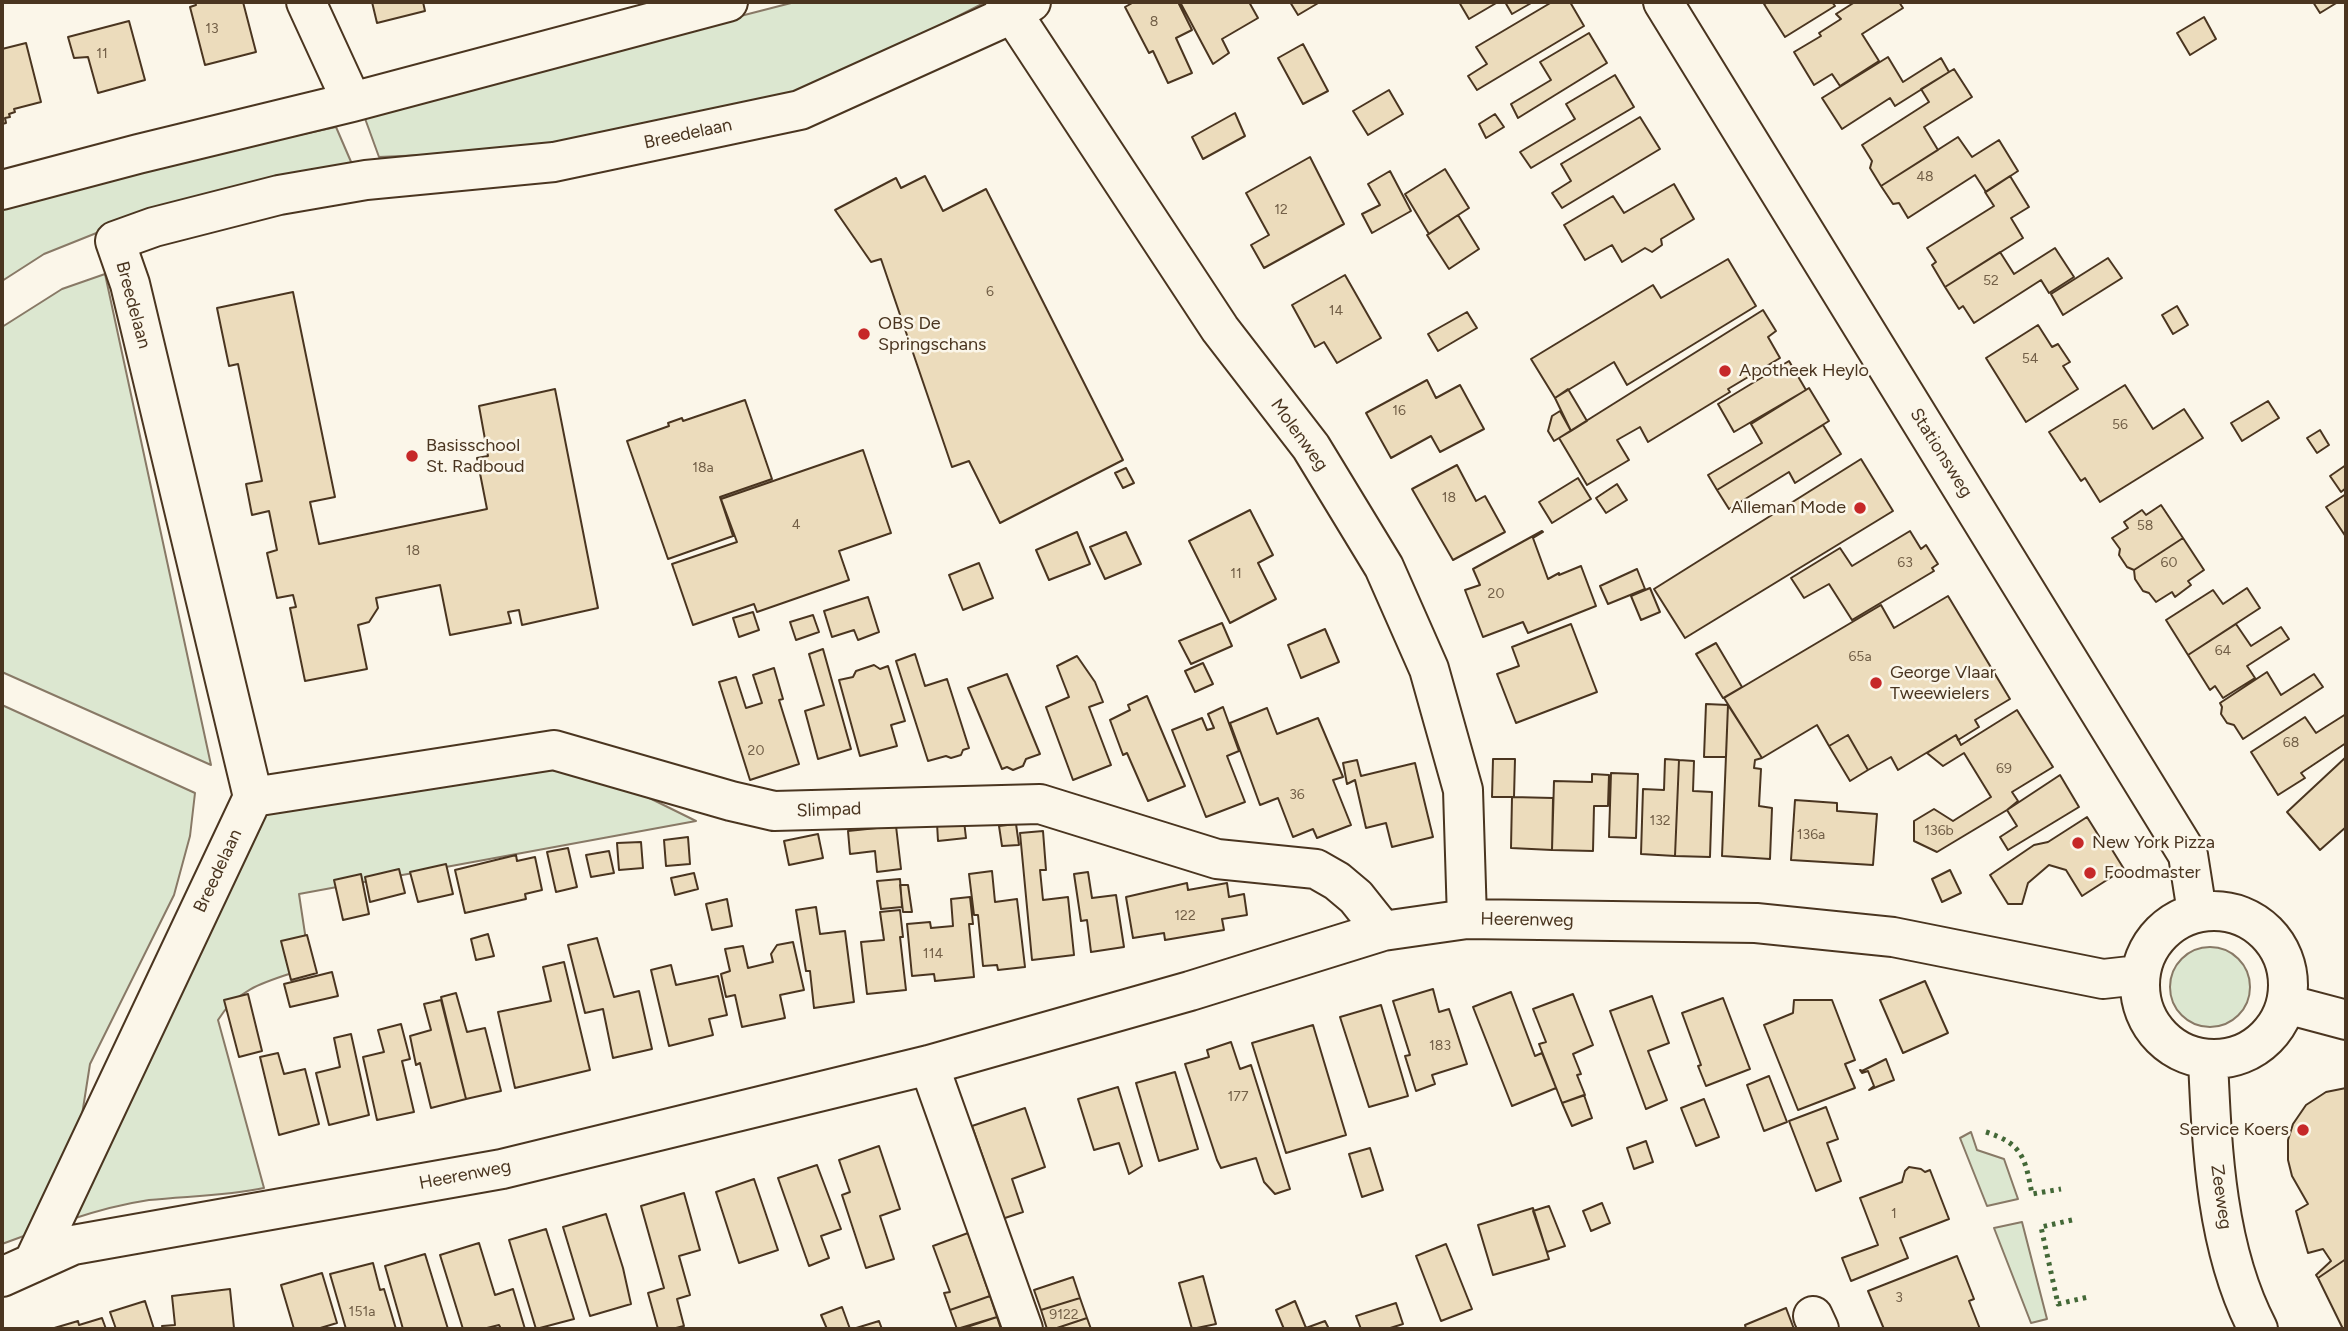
<!DOCTYPE html>
<html>
<head>
<meta charset="utf-8">
<style>
  body { margin:0 }
  #map { position:relative; width:2348px; height:1331px; overflow:hidden; background:#fbf6e9; font-family:Figtree,sans-serif }
  canvas { display:block }
  .frame { position:absolute; inset:0; border:4px solid #4a3520; pointer-events:none }
</style>
</head>
<body>
<div id="map">
<canvas width="2348" height="1331"></canvas>
<div class="frame"></div>
</div>
<script>
const context = document.querySelector('canvas').getContext('2d');
context.lineJoin = 'round';
function paint(path, color) {
  context.fillStyle = color;
  context.fill(path, 'evenodd');
}
function stroke(path, color, width, dash) {
  context.strokeStyle = color;
  context.lineWidth = width;
  context.lineCap = dash ? 'butt' : 'round';
  context.setLineDash(dash || []);
  context.stroke(path);
}
function write(font, color, halo, rows, align = 'center') {
  context.font = font + ' Figtree,sans-serif';
  context.lineWidth = 5;
  context.setLineDash([]);
  context.textBaseline = 'middle';
  context.strokeStyle = halo;
  context.fillStyle = color;
  for (const [text, x, y, turn = 0] of rows) {
    context.save();
    context.translate(x, y);
    context.rotate((+turn || 0) * Math.PI / 180);
    context.textAlign = isNaN(turn) ? turn : align;
    if (halo) context.strokeText(text, 0, 0);
    context.fillText(text, 0, 0);
    context.restore();
  }
}
const green = new Path2D(`
  M795 2H982V4L795 99 538 150 379 157 363 113Z
  M336 127 355 171 104 230 44 254 2 281V206L140 169Z
  M105 274 211 765 2 672V327L62 289Z
  M2 705 195 793 190 836 174 895 90 1064 82 1115 32 1233 2 1244Z
  M524 769 564 771 625 786 696 821 299 894 310 967C274 980 239 985 218 1020L264 1188C226 1196 188 1196 149 1200 122 1204 96 1211 69 1220L267 805Z
  M2170 987a40 40 0 1 1 80 0a40 40 0 1 1-80 0Z
  M1971 1132 1977 1150 2004 1159 2018 1199 1987 1206 1960 1138Z
  M2022 1222 2047 1319 2031 1323 1994 1228Z`);
const building = new Path2D(`
  M195 2H243L256 52 205 65 190 7 196 5Z
  M372 2H423L425 11 377 23Z
  M1134 2H1178L1192 30 1176 38 1192 73 1168 83 1153 51 1149 53 1125 7Z
  M1180 2H1249L1258 18 1222 39 1229 53 1213 64Z
  M1290 2H1320L1298 15Z
  M1459 2H1498L1469 19Z
  M1505 2H1533L1512 14Z
  M1552 2H1570L1584 26 1477 90 1468 76 1487 64 1476 47Z
  M1768 2H1832L1835 6 1785 37 1764 4Z
  M1855 2H1899L1903 8 1862 34 1879 61 1840 86 1832 74 1814 85 1794 52 1821 36 1819 33 1841 19 1836 14Z
  M2313 2H2338L2320 13Z
  M2204 17 2216 39 2190 55 2177 33Z
  M129 21 145 80 98 93 88 57 74 58 68 37Z
  M1589 33 1607 63 1518 118 1511 104 1551 80 1540 62Z
  M26 43 41 102 14 109 15 112 9 114 10 117 5 118 6 123 2 124V49Z
  M1303 44 1328 91 1303 104 1278 58Z
  M1888 57 1903 82 1941 58 1949 72 1895 106 1890 98 1842 129 1822 98Z
  M1954 69 1972 97 1924 127 1938 150 1881 186 1870 168 1872 161 1862 145 1929 102 1921 89Z
  M1615 75 1634 107 1531 168 1520 152 1575 119 1566 104Z
  M1389 90 1403 114 1368 135 1353 111Z
  M1235 113 1245 136 1203 159 1192 137Z
  M1495 114 1504 127 1486 138 1479 124Z
  M1640 117 1660 149 1562 208 1552 193 1571 181 1561 164Z
  M1958 137 1972 157 1999 140 2018 171 1986 192 1975 175 1908 218 1899 203 1893 204 1881 186Z
  M1310 157 1344 224 1264 268 1251 245 1269 235 1246 193Z
  M1445 169 1469 208 1429 234 1405 194Z
  M1390 171 1411 211 1372 233 1362 214 1380 205 1368 184Z
  M925 176 943 211 986 189 1123 460 1000 523 969 461 952 467 881 259 871 262 835 210 896 178 901 188Z
  M2010 176 2029 207 2011 218 2023 238 1945 287 1932 265 1936 262 1927 248 1994 206 1985 192Z
  M1674 184 1694 219 1661 239 1662 245 1652 252 1645 248 1622 262 1612 245 1585 260 1564 225 1613 196 1624 213Z
  M1458 215 1479 249 1449 269 1427 235Z
  M2055 248 2074 277 2049 293 2041 280 1974 323 1963 306 1959 309 1945 287 2000 252 2014 274Z
  M2108 258 2122 278 2063 315 2051 294Z
  M1728 259 1756 306 1627 385 1614 362 1555 398 1531 359 1653 285 1661 298Z
  M1345 275 1381 338 1337 363 1324 342 1315 347 1292 305Z
  M293 292 335 497 310 502 319 544 487 509 477 458 488 456 479 406 555 389 598 608 522 625 519 610 508 612 511 623 450 635 440 585 376 598 378 608 369 622 358 625 367 669 305 681 290 608 296 607 293 595 277 598 267 553 277 550 269 511 252 515 246 484 262 481 238 364 229 366 217 308Z
  M2177 306 2188 325 2173 334 2162 315Z
  M1763 310 1776 331 1768 337 1780 358 1728 389 1730 392 1648 442 1640 427 1617 440 1629 460 1587 485 1559 438Z
  M1467 312 1477 328 1438 351 1428 334Z
  M2038 325 2052 347 2058 344 2070 362 2063 366 2078 389 2026 422 1986 358Z
  M1789 361 1806 390 1734 432 1718 404Z
  M1427 380 1436 398 1460 385 1484 429 1440 452 1431 436 1391 458 1366 413Z
  M2125 385 2153 429 2184 409 2203 438 2100 502 2085 478 2081 481 2049 432Z
  M1809 388 1829 421 1717 490 1708 475 1762 443 1751 424Z
  M1568 389 1587 421 1571 431 1555 398Z
  M745 400 772 479 720 497 733 536 668 559 627 441 669 426 668 423 682 418 683 421Z
  M2268 401 2279 418 2242 441 2231 423Z
  M1560 411 1571 431 1554 441 1548 431 1552 416Z
  M1823 425 1841 454 1795 483 1789 472 1729 509 1717 490Z
  M2320 430 2329 445 2317 453 2307 438Z
  M863 450 891 533 839 551 849 580 757 612 754 604 693 625 672 564 737 542 721 499Z
  M1861 459 1893 511 1685 638 1654 589Z
  M1457 465 1476 501 1485 496 1505 532 1453 560 1412 489Z
  M2346 465V488L2341 492 2330 476Z
  M1126 468 1134 483 1123 488 1115 473Z
  M1578 478 1591 499 1552 523 1539 502Z
  M1617 484 1627 500 1606 513 1596 498Z
  M2346 494V537L2326 507Z
  M2161 505 2183 538 2134 570 2127 567 2119 555 2120 549 2112 538 2128 528 2124 522 2142 510 2146 515Z
  M1250 510 1273 555 1258 563 1276 599 1230 623 1189 541Z
  M1542 531 1543 532 1533 538 1548 579 1559 573V575L1581 566 1596 606 1528 633 1523 622 1483 637 1465 590 1480 585 1473 569Z
  M1910 531 1921 549 1926 545 1938 564 1932 568 1934 571 1852 620 1829 584 1804 598 1791 578 1840 548 1852 566Z
  M1077 532 1090 564 1049 580 1036 550Z
  M1126 532 1141 564 1105 579 1090 547Z
  M2183 538 2204 570 2188 581 2191 585 2175 597 2172 592 2156 602 2149 593 2143 591 2135 579 2134 570Z
  M979 563 993 598 963 610 949 575Z
  M1637 569 1645 589 1608 604 1600 586Z
  M1650 588 1660 612 1641 620 1631 596Z
  M2247 588 2260 608 2188 655 2166 620 2213 590 2223 604Z
  M1948 596 2010 699 1975 720 1979 727 1958 740 1956 735 1898 770 1891 757 1868 770 1848 735 1829 746 1817 725 1762 758 1724 698 1881 605 1894 628Z
  M868 597 879 632 858 640 854 630 832 637 824 611Z
  M753 612 759 630 739 637 733 618Z
  M813 615 819 632 796 640 790 622Z
  M1222 623 1232 646 1191 664 1179 641Z
  M1571 624 1597 692 1516 723 1497 674 1519 666 1512 647Z
  M2236 624 2251 646 2281 627 2289 639 2247 666 2255 678 2223 698 2215 686 2210 690 2188 655Z
  M1325 629 1339 662 1301 678 1288 645Z
  M1716 643 1742 687 1723 698 1696 654Z
  M823 649 851 749 818 759 805 711 824 705 809 654Z
  M915 654 925 686 947 679 969 748 963 750 961 755 951 758 946 756 928 761 896 661Z
  M1077 656 1095 682 1103 702 1089 707 1111 765 1073 780 1046 707 1069 697 1057 666Z
  M1203 663 1213 684 1195 692 1185 671Z
  M874 665 880 669 888 666 905 721 891 725 897 746 860 756 839 680 853 677 856 671Z
  M774 668 783 699 779 700 799 764 750 780 719 682 736 677 746 708 762 703 753 675Z
  M2267 672 2281 695 2314 674 2323 687 2243 739 2234 725 2227 723 2221 714 2222 707 2220 703Z
  M1007 674 1040 754 1026 759 1023 766 1013 770 1007 767 1002 769 968 688Z
  M1147 696 1185 786 1148 801 1127 753 1123 755 1110 720 1130 710 1128 705Z
  M1706 704 1728 705 1726 757H1704Z
  M1728 705 1762 758 1755 760 1754 768 1761 769 1759 806 1772 808 1770 859 1722 856Z
  M1223 707 1239 751 1227 756 1245 802 1206 817 1172 730 1202 718 1207 730 1214 728 1208 714Z
  M1267 708 1277 734 1318 718 1343 777 1333 780 1351 825 1317 838 1313 829 1293 837 1278 798 1260 805 1230 723Z
  M2017 710 2053 767 2012 792 2018 801 2007 810 1937 852 1914 841V821L1934 809 1953 821 1991 797 1964 753 1943 766 1927 753 1956 735 1961 745Z
  M2346 714V743L2301 773 2305 778 2278 795 2251 752 2305 717 2316 733Z
  M1848 735 1868 770 1850 781 1829 746Z
  M2346 757V827L2320 850 2287 812Z
  M1493 759H1515L1514 797H1492Z
  M1665 759 1679 760 1675 856 1641 854 1643 789 1664 790Z
  M1357 760 1361 776 1415 763 1433 837 1392 847 1386 823 1366 828 1355 780 1347 784 1343 763Z
  M1679 760 1694 761 1693 791 1712 792 1710 857 1675 856Z
  M1611 773 1638 774 1636 838 1609 837Z
  M1592 774 1609 775 1608 806H1594L1593 851 1552 850 1554 781 1592 782Z
  M2060 775 2079 807 2008 850 2000 837 2017 826 2007 810Z
  M1512 797 1553 798 1552 850 1511 848Z
  M1795 800 1837 803V811L1877 814 1873 865 1791 860Z
  M2087 817 2102 841 2106 840 2124 869 2082 896 2066 870 2049 865 2028 883 2022 904H2008L1990 875 2034 845 2048 842Z
  M964 821 966 838 938 841 937 823Z
  M1016 824 1019 845 1002 846 999 826Z
  M896 826 901 869 877 872 875 851 850 854 848 831Z
  M1043 831 1046 870H1040L1043 900 1068 897 1074 955 1032 960 1020 833Z
  M818 834 823 858 789 865 784 841Z
  M688 837 690 864 666 866 664 840Z
  M641 842 643 868 619 870 617 843Z
  M568 848 577 887 556 892 547 852Z
  M609 851 614 873 591 877 586 855Z
  M516 855 517 861 535 857 542 890 525 894 526 899 465 913 455 870Z
  M446 864 453 894 418 902 410 872Z
  M399 869 405 893 370 902 365 877Z
  M1950 870 1961 893 1942 902 1932 879Z
  M992 871 995 902 1017 899 1025 967 998 970 997 965 983 966 978 915H974L969 874Z
  M1088 872 1092 898 1116 895 1124 947 1091 952 1087 920 1081 921 1074 874Z
  M694 873 698 889 675 895 671 878Z
  M361 874 369 914 343 920 334 880Z
  M900 879 902 907 881 909 877 881Z
  M1187 883 1188 890 1227 883 1229 897 1244 894 1247 915 1222 919 1224 930 1165 940 1164 933 1133 938 1126 897Z
  M900 885H908L912 912H903Z
  M970 897 973 924H969L974 977 935 981 934 974 912 976 907 924 930 922 931 928 953 926 951 899Z
  M727 899 732 926 712 930 706 904Z
  M816 907 820 934 845 931 854 1002 814 1008 810 971H806L796 910Z
  M900 910 903 937H900L906 990 867 994 861 942 884 940 880 912Z
  M488 934 494 956 476 960 471 939Z
  M307 935 317 973 291 980 281 941Z
  M597 938 614 997 639 991 652 1049 613 1058 603 1009 585 1013 568 945Z
  M793 942 804 990 780 995 785 1018 742 1027 735 995 726 997 721 974 730 971 725 949 743 946 748 968 773 962 771 954 777 945Z
  M564 962 590 1070 515 1088 498 1012 551 1001 543 967Z
  M671 965 676 985 718 976 727 1015 709 1019 713 1035 669 1046 651 970Z
  M332 972 338 996 290 1007 284 984Z
  M1925 981 1948 1033 1903 1053 1880 1000Z
  M1433 989 1439 1012 1449 1009 1467 1064 1432 1075 1435 1084 1416 1091 1405 1056 1410 1055 1393 1001Z
  M1511 992 1535 1056 1542 1053 1556 1088 1512 1106 1473 1007Z
  M456 993 467 1032 485 1028 501 1091 466 1099 441 997Z
  M248 994 262 1051 239 1057 224 1000Z
  M1573 994 1593 1045 1573 1054 1581 1074 1577 1075 1585 1095 1562 1103 1539 1044 1546 1042 1533 1009Z
  M1652 996 1669 1043 1648 1051 1667 1100 1646 1109 1610 1011Z
  M1723 998 1750 1069 1706 1086 1698 1066 1701 1065 1682 1013Z
  M441 1000 466 1099 431 1108 420 1063 416 1065 410 1036 431 1030 424 1004Z
  M1794 1000H1832L1855 1060 1845 1064 1855 1088 1798 1110 1764 1025 1793 1013Z
  M1381 1005 1408 1096 1369 1107 1340 1017Z
  M401 1024 410 1059 402 1061 414 1112 377 1120 363 1057 384 1052 378 1030Z
  M1313 1025 1346 1135 1286 1153 1252 1043Z
  M351 1034 369 1115 329 1125 316 1073 340 1067 334 1038Z
  M1231 1042 1240 1069 1251 1065 1290 1189 1275 1194 1264 1182 1256 1158 1221 1168 1217 1160 1185 1064 1209 1057 1207 1050Z
  M278 1053 284 1074 305 1069 319 1124 279 1135 260 1057Z
  M1886 1059 1894 1080 1869 1090 1874 1086 1868 1071 1862 1073 1860 1070 1862 1071Z
  M1175 1072 1198 1149 1159 1161 1136 1083Z
  M1769 1076 1787 1122 1764 1131 1747 1085Z
  M1118 1087 1142 1166 1129 1174 1119 1143 1094 1150 1078 1099Z
  M2346 1088V1259L2318 1278 2316 1275 2331 1261 2323 1249 2308 1253 2296 1211 2308 1204 2292 1176 2288 1160V1140L2293 1124 2306 1105 2326 1092Z
  M1584 1095 1592 1118 1572 1126 1562 1103Z
  M1704 1099 1719 1137 1696 1146 1681 1108Z
  M1826 1107 1838 1139 1827 1143 1841 1181 1816 1191 1789 1121Z
  M1025 1108 1045 1167 1012 1179 1023 1212 999 1220 982 1171 987 1169 972 1126Z
  M1646 1141 1653 1162 1634 1169 1627 1148Z
  M879 1146 900 1209 880 1216 894 1259 866 1268 842 1195 850 1192 839 1160Z
  M1370 1148 1383 1190 1362 1197 1349 1154Z
  M817 1165 841 1229 821 1236 829 1258 809 1266 778 1178Z
  M1909 1167 1921 1169 1925 1172 1930 1170 1949 1219 1900 1238 1908 1258 1851 1281 1842 1258 1878 1245 1860 1198 1902 1182 1905 1171Z
  M754 1179 778 1250 739 1263 716 1192Z
  M684 1193 700 1250 679 1256 690 1295 677 1299 684 1326 672 1329H658L648 1293 664 1288 641 1206Z
  M1602 1203 1610 1223 1591 1231 1583 1211Z
  M1549 1206 1565 1246 1547 1252 1533 1211Z
  M1533 1208 1549 1259 1493 1275 1478 1225Z
  M606 1214 623 1268 631 1304 590 1316 563 1227Z
  M546 1229 574 1319 536 1329 509 1240Z
  M968 1233 990 1296 950 1310 944 1293 950 1292 933 1246Z
  M479 1243 495 1295 513 1289 525 1329H501L499 1325 483 1329H463L440 1255Z
  M1446 1244 1472 1309 1441 1321 1416 1256Z
  M425 1254 448 1329H403L385 1266Z
  M1957 1256 1974 1299 1969 1301 1980 1329H1884L1868 1291Z
  M2346 1259V1329H2343L2318 1278Z
  M373 1263 380 1290 384 1289 396 1329H346L330 1274Z
  M322 1273 337 1323 317 1329H294L281 1285Z
  M1203 1276 1216 1324 1192 1329 1179 1283Z
  M1073 1277 1080 1298 1041 1310 1034 1290Z
  M230 1289 234 1328 163 1329 162 1326 175 1325 172 1296Z
  M990 1296 997 1317 957 1329 950 1310Z
  M1080 1298 1087 1318 1054 1329H1047L1041 1310Z
  M145 1301 154 1329H116L110 1312Z
  M1295 1301 1306 1328 1325 1321 1329 1329H1284L1276 1310Z
  M1396 1303 1403 1324 1387 1329H1361L1356 1316Z
  M842 1307 850 1329H827L821 1315Z
  M1786 1308 1794 1329H1746L1745 1325Z
  M997 1317 1001 1329H961Z
  M102 1318 106 1329H51L78 1321 79 1325Z
  M1087 1318 1091 1329H1054Z
  M879 1321 882 1329H853Z`);
const minor = new Path2D(`
  M306 2 352 102
  M1005 2 1220 329 1311 447 1384 567 1429 669 1463 790 1467 919
  M1663 2 2188 855 2197 912
  M2 190 138 154 352 102 728 2
  M253 797 554 750 731 801 774 811 1040 804 1217 859 1316 869 1337 881 1356 897 1383 931
  M2140 985a74 74 0 1 1 148 0a74 74 0 1 1-148 0Z
  M2286 1004 2346 1020
  M2208 1060C2212 1150 2216 1249 2258 1329
  M929 1065 1023 1329
  M33 1263 253 797 130 284 115 241 154 227 279 195 366 180 554 162 800 110 1012 14 1031 2
  M2 1277 73 1245 502 1169 929 1065 1190 991 1383 931 1467 919 1756 923 1893 937 2103 979 2139 975
  M1813 1316 1819 1329`);
const hedge = new Path2D(`
  M1986 1132C2023 1144 2025 1158 2032 1194L2061 1189
  M2072 1220 2041 1227 2058 1304 2088 1297`);
const markers = [
  [864,334,7,"#c62828"],
  [1725,371,7,"#c62828"],
  [412,456,7,"#c62828"],
  [1860,508,7,"#c62828"],
  [1876,683,7,"#c62828"],
  [2078,843,7,"#c62828"],
  [2090,873,7,"#c62828"],
  [2303,1130,7,"#c62828"]
];
const numberNames = [
  ["8",1154,22],
  ["13",212,29],
  ["11",102,54],
  ["48",1925,177],
  ["12",1281,210],
  ["52",1991,281],
  ["6",990,292],
  ["14",1336,311],
  ["54",2030,359],
  ["16",1399,411],
  ["56",2120,425],
  ["18a",703,468],
  ["18",1449,498],
  ["4",796,525],
  ["58",2145,526],
  ["18",413,551],
  ["63",1905,563],
  ["60",2169,563],
  ["11",1236,574],
  ["20",1496,594],
  ["64",2223,651],
  ["65a",1860,657],
  ["68",2291,743],
  ["20",756,751],
  ["69",2004,769],
  ["36",1297,795],
  ["132",1660,821],
  ["136b",1939,831],
  ["136a",1811,835],
  ["122",1185,916],
  ["114",933,954],
  ["183",1440,1046],
  ["177",1238,1097],
  ["1",1894,1214],
  ["3",1899,1298],
  ["151a",362,1312],
  ["9122",1064,1315]
];
const streetNames = [
  ["Breedelaan",688,134,-12],
  ["Breedelaan",133,305,75],
  ["Molenweg",1299,435,54],
  ["Stationsweg",1941,453,58],
  ["Slimpad",829,810,-2],
  ["Breedelaan",218,871,-65],
  ["Heerenweg",1527,920,1],
  ["Heerenweg",465,1175,-11],
  ["Zeeweg",2221,1197,82]
];
const poiNames = [
  ["OBS De",878,324],
  ["Springschans",878,345],
  ["Apotheek Heylo",1739,371],
  ["Basisschool",426,446],
  ["St. Radboud",426,467],
  ["Alleman Mode",1846,508,"right"],
  ["George Vlaar",1890,673],
  ["Tweewielers",1890,694],
  ["New York Pizza",2092,843],
  ["Foodmaster",2104,873],
  ["Service Koers",2289,1130,"right"]
];
paint(green, '#dce7d0');
stroke(green, '#887966', 2);
paint(building, '#ecdcbc');
stroke(building, '#4a3520', 2);
stroke(minor, '#4a3520', 42);
stroke(minor, '#fbf6e9', 38);
stroke(hedge, '#436837', 5, [3.5, 5]);
for (const [x, y, r, color] of markers) {
  const dot = new Path2D();
  dot.arc(x, y, r, 0, 2 * Math.PI);
  context.fillStyle = color;
  context.fill(dot);
  stroke(dot, '#fbf6e9', 2.5);
}
write('14px', '#725f47', null, numberNames);
write('18px', '#4a3520', '#fbf6e9', streetNames);
write('18px', '#4a3520', '#fbf6e9', poiNames, 'left');
</script>
</body>
</html>
